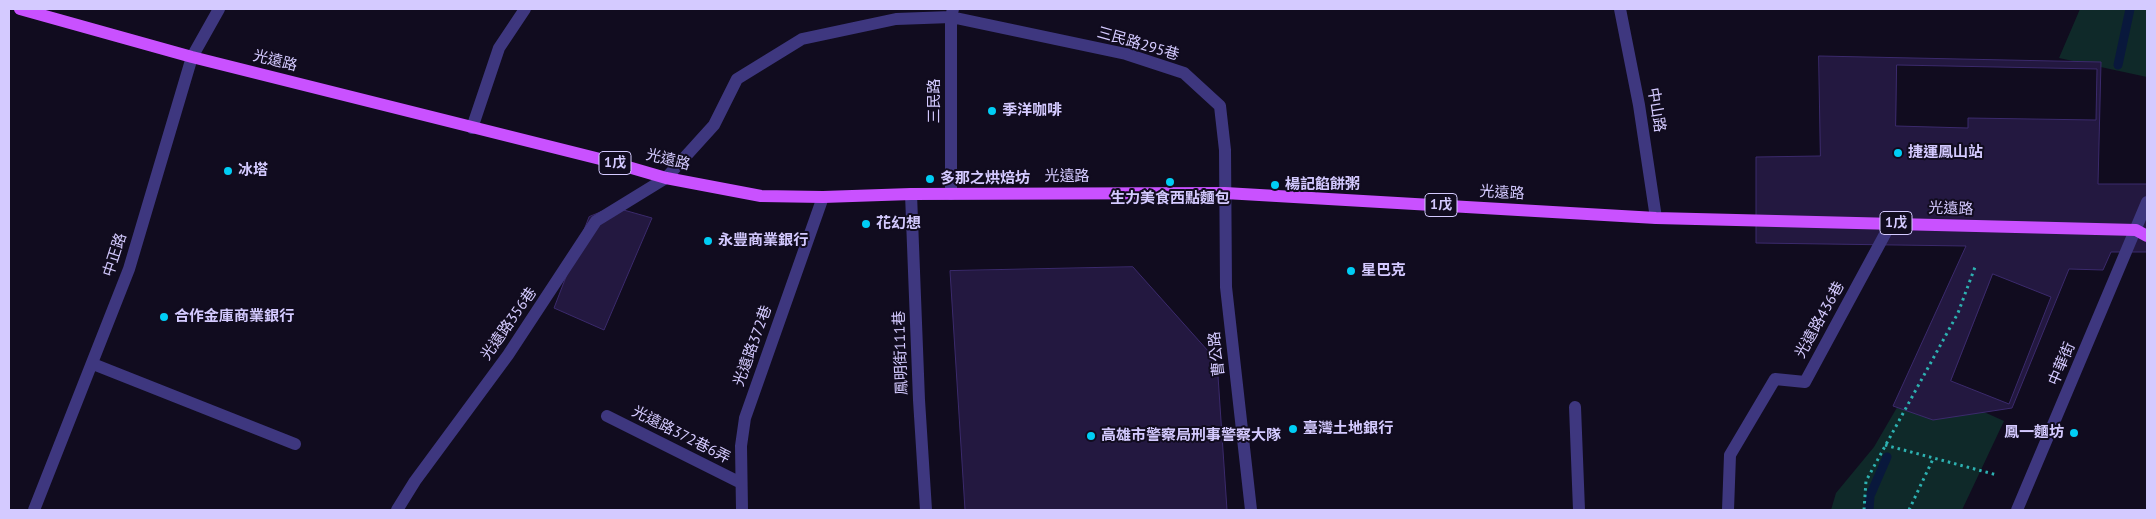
<!DOCTYPE html>
<html>
<head>
<meta charset="utf-8">
<style>
  body { margin:0 }
  #map { position:relative; width:2156px; height:519px; overflow:hidden; background:#110c1f; font-family:"PT Sans",sans-serif }
  canvas { display:block }
  .frame { position:absolute; inset:0; border:10px solid #d4caff; pointer-events:none }
</style>
</head>
<body>
<div id="map">
<canvas width="2156" height="519"></canvas>
<div class="frame"></div>
</div>
<script>
const context = document.querySelector('canvas').getContext('2d');
context.lineJoin = 'round';
function paint(path, color) {
  context.fillStyle = color;
  context.fill(path, 'evenodd');
}
function stroke(path, color, width, dash) {
  context.strokeStyle = color;
  context.lineWidth = width;
  context.lineCap = dash ? 'butt' : 'round';
  context.setLineDash(dash || []);
  context.stroke(path);
}
function write(font, color, halo, rows, align = 'center') {
  context.font = font + ' "PT Sans","Noto Sans TC",sans-serif';
  context.lineWidth = 4;
  context.setLineDash([]);
  context.textBaseline = 'middle';
  context.strokeStyle = halo;
  context.fillStyle = color;
  for (const [text, x, y, turn = 0] of rows) {
    context.save();
    context.translate(x, y);
    context.rotate((+turn || 0) * Math.PI / 180);
    context.textAlign = isNaN(turn) ? turn : align;
    if (halo) context.strokeText(text, 0, 0);
    context.fillText(text, 0, 0);
    context.restore();
  }
}
const green = new Path2D(`
  M2080 9H2147V77L2059 58Z
  M1913 380 2004 421 1962 510H1831L1836 493 1874 447Z`);
const stream = new Path2D(`
  M2118 65 2130 9
  M1869 510 1870 496 1887 457`);
const building = new Path2D(`
  M1819 56 2101 62 2098 184H2147V252H2111L2103 270 2069 269 2012 408 1933 420 1893 406 1966 246 1756 243V157L1820 156Z
  M1897 65 2097 69 2096 120 1968 118V128L1896 126Z
  M613 207 652 218 604 330 554 308 589 217Z
  M1133 267 1217 361 1227 510H965L950 271Z
  M1993 274 2051 297 2009 404 1951 381Z`);
const path = new Path2D(`
  M1885 445 1997 475
  M1864 510 1866 481 1958 313 1975 267
  M1909 510 1933 459`);
const service = new Path2D(`
  M472 128 499 48 525 9`);
const minor = new Path2D(`
  M911 194 919 400 926 510
  M951 194V17L953 9
  M93 364 295 444
  M1575 407 1579 510
  M607 416 741 483
  M34 510 129 269 192 57 219 9
  M397 510 415 481 508 355 596 221 666 178 714 125 737 79 802 39 896 19 951 17 1126 54 1184 73 1220 106 1225 150 1226 287 1251 510
  M742 510 741 446 745 418 823 197
  M1728 510 1730 455 1775 379 1805 382 1891 223
  M2017 510 2147 202`);
const tertiary = new Path2D(`
  M1620 9 1639 105 1656 218`);
const primary = new Path2D(`
  M20 9 192 57 604 160 666 178 761 196 823 197 911 194 1225 193 1656 218 2136 230 2147 236`);
const markers = [
  [992,111,5,"#00cef5"],
  [1898,153,5,"#00cef5"],
  [228,171,5,"#00cef5"],
  [930,179,5,"#00cef5"],
  [1170,182,5,"#00cef5"],
  [1275,185,5,"#00cef5"],
  [866,224,5,"#00cef5"],
  [708,241,5,"#00cef5"],
  [1351,271,5,"#00cef5"],
  [164,317,5,"#00cef5"],
  [1293,429,5,"#00cef5"],
  [2074,433,5,"#00cef5"],
  [1091,436,5,"#00cef5"]
];
const shields = [
  [615,163,32],
  [1441,205,32],
  [1896,223,32]
];
const shieldNames = [
  ["1戊",615,163],
  ["1戊",1441,205],
  ["1戊",1896,223]
];
const streetNames = [
  ["三民路295巷",1138,44,16],
  ["光遠路",275,61,14],
  ["三民路",935,101,-90],
  ["中山路",1656,110,81],
  ["光遠路",668,160,14],
  ["光遠路",1067,177],
  ["光遠路",1502,193,3],
  ["光遠路",1951,209,2],
  ["中正路",115,255,-72],
  ["光遠路436巷",1820,320,-61],
  ["光遠路356巷",509,324,-55],
  ["光遠路372巷",753,346,-70],
  ["鳳明街111巷",901,353,-92],
  ["曹公路",1217,354,-96],
  ["中華街",2062,364,-67],
  ["光遠路372巷6弄",681,435,27]
];
const poiNames = [
  ["季洋咖啡",1002,111],
  ["捷運鳳山站",1908,153],
  ["冰塔",238,171],
  ["多那之烘焙坊",940,179],
  ["楊記餡餅粥",1285,185],
  ["生力美食西點麵包",1170,199,"center"],
  ["花幻想",876,224],
  ["永豐商業銀行",718,241],
  ["星巴克",1361,271],
  ["合作金庫商業銀行",174,317],
  ["臺灣土地銀行",1303,429],
  ["鳳一麵坊",2064,433,"right"],
  ["高雄市警察局刑事警察大隊",1101,436]
];
paint(green, '#0f2929');
stroke(stream, '#09183c', 9);
paint(building, '#231840');
stroke(building, '#3b2a6c', 1);
stroke(path, '#2db1b1', 3, [2.5, 4]);
stroke(service, '#3e377f', 12);
stroke(minor, '#3e377f', 12);
stroke(tertiary, '#3e377f', 12);
stroke(primary, '#c951ff', 12);
for (const [x, y, r, color] of markers) {
  const dot = new Path2D();
  dot.arc(x, y, r, 0, 2 * Math.PI);
  context.fillStyle = color;
  context.fill(dot);
  stroke(dot, '#110c1f', 2);
}
for (const [x, y, w] of shields) {
  const box = new Path2D();
  box.roundRect(x - w / 2, y - 11.5, w, 23, 4);
  context.fillStyle = '#110c1f';
  context.fill(box);
  stroke(box, '#d4caff', 1);
}
write('bold 14px', '#d4caff', null, shieldNames);
write('15px', '#d4caff', '#110c1f', streetNames);
write('bold 15px', '#d4caff', '#110c1f', poiNames, 'left');
</script>
</body>
</html>
